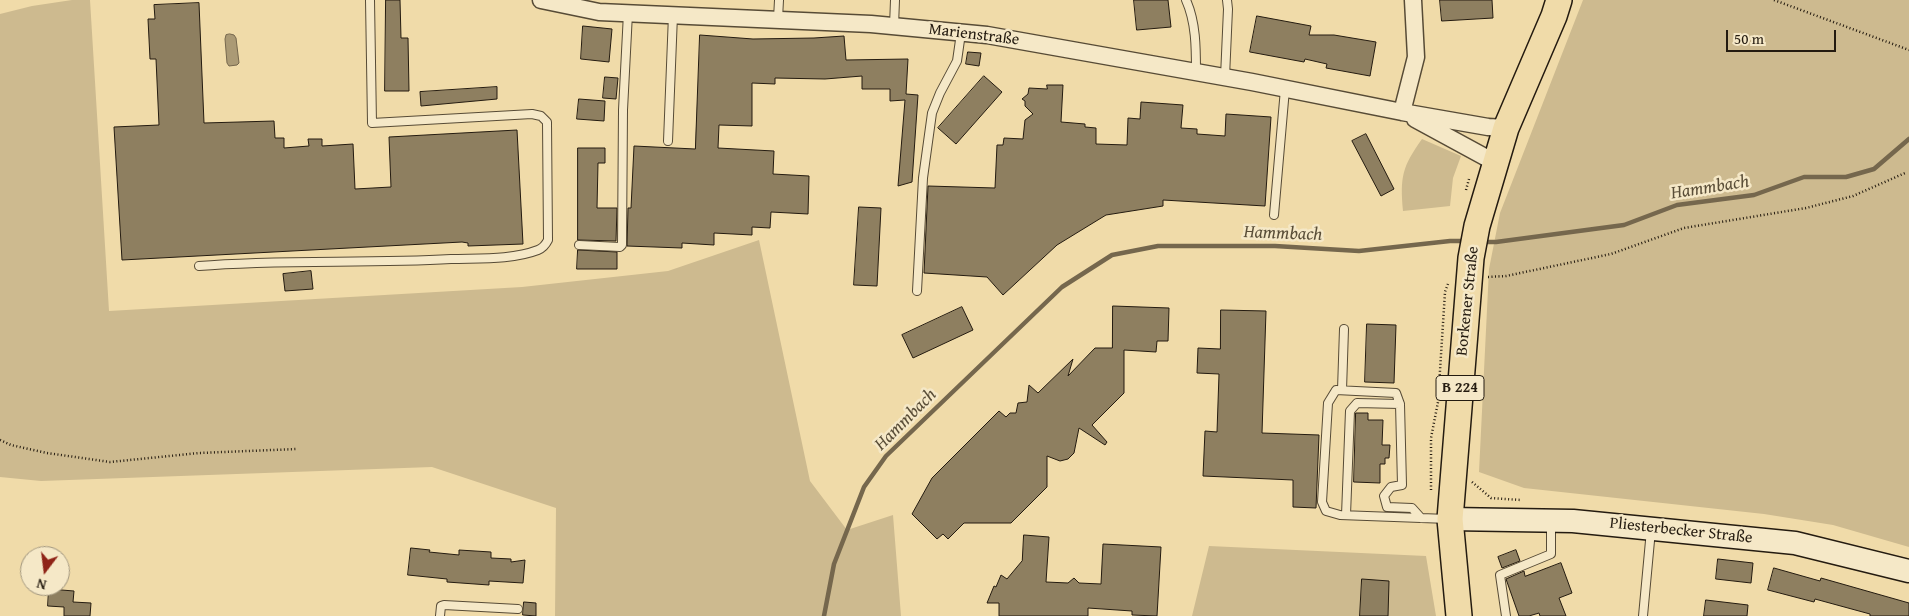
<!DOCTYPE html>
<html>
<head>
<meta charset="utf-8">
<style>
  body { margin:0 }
  #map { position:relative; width:1909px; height:616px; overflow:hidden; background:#f0dba9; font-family:"Gentium Book Plus",serif }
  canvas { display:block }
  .north { position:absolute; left:20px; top:546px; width:50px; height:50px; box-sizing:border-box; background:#f5e8c7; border:1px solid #a1967e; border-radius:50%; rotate:195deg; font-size:14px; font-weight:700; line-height:20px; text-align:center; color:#241b10 }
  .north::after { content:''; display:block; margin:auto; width:18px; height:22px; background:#8f2418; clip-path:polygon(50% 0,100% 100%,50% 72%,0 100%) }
  .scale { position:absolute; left:1726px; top:30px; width:110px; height:22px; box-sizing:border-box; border:2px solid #241b10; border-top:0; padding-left:6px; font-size:15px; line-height:18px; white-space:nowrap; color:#241b10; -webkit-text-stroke:4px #f5e8c7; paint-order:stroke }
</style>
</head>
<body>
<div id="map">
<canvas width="1909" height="616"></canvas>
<div class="north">N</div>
<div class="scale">50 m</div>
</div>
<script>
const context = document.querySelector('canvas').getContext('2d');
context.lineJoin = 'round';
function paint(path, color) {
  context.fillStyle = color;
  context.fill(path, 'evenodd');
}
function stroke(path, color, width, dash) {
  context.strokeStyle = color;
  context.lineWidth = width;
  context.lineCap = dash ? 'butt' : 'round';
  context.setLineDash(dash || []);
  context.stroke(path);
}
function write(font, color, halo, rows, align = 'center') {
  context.font = font + ' "Gentium Book Plus",serif';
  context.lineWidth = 5;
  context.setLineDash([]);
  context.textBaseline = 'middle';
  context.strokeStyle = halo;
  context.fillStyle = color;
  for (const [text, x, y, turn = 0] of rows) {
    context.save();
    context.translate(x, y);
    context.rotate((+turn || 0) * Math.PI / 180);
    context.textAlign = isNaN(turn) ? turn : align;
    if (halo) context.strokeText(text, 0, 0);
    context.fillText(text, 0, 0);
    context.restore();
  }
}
const green = new Path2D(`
  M72 0H90L109 311 522 287 668 271 759 240 810 481 847 530 893 515 901 616H555L556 508 432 467 41 481 0 477V14L32 6Z
  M1583 0H1909V547L1833 525 1764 514 1524 488 1479 472 1489 269 1500 213Z
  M1422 139 1461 156 1453 178 1450 206 1403 211C1400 177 1402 167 1422 139Z
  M1209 546 1426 556 1436 616H1192Z`);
const water = new Path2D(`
  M230 34 234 35 236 38 239 63 237 65 229 66 227 63 225 39 226 35Z`);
const stream = new Path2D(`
  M1481 242H1496L1624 225 1677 205 1754 195 1804 177H1846L1874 169 1909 139
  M824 616 834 564 864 487 886 456 1062 287 1112 255 1158 246H1275L1359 251 1450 241H1466`);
const building = new Path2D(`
  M386 0H400L401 38H408L409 91H385Z
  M1134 0H1168L1171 27 1137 30Z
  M1440 0H1492L1493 18 1442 21Z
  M199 3 204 123 274 121 275 138H284V148L309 146 308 139H322V146L353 144 355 189 391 187 389 137 517 130 523 244 468 246V243L462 242 122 260 114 127 159 125 156 59H150L148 19H155L154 5Z
  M1257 16 1311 26 1309 35H1334L1376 42 1370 76 1326 68 1327 64 1305 59 1304 62 1250 52Z
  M583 26 612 29 609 62 581 59Z
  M700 35 753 39 814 38 844 36 846 60 908 59 906 94 918 95 912 182 898 186 905 100 890 101V89H862V76L825 79 775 78V84L752 83V126L719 125 718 148 774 151 773 174 809 176 808 214 771 212 770 228 752 227V235L714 233V245L682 243V248L627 246 628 208H631L634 146 695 149Z
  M968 52 981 53 979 66 966 64Z
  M984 76 1002 92 956 144 938 128Z
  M605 77 618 78 616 99 603 98Z
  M1047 85H1063L1061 122 1085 124V127L1096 128V144L1127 145 1128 118 1140 119 1141 102 1183 105 1181 128 1197 129V134L1225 136 1226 114 1271 117 1265 206 1163 200V206L1106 215 1057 245 1003 295 987 277 924 273 928 186 995 188 997 145H1003L1004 138 1023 139 1025 120 1033 114 1025 106V101L1022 99 1028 94 1029 88 1047 89Z
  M497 87V99L421 106 420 92Z
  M579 99 605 101 604 121 577 119Z
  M1366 134 1394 189 1381 196 1352 141Z
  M578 148H605V163H598L597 208H617L616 241 578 240Z
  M859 207 881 208 877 286 854 285Z
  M578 250 617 252V269H577Z
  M311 271 313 289 285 291 283 274Z
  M1113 306 1169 308 1168 341H1157L1156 352 1124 350V393L1092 425 1107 442 1105 445 1079 428 1074 453 1068 459 1060 461 1047 456V487L1011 523H964L948 539 943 534 937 539 912 514 932 478 999 411 1006 417 1010 413H1016L1018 403 1027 402 1029 385 1038 393 1073 359 1068 376 1095 348H1112Z
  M962 307 973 330 913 358 902 335Z
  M1221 310 1266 311 1262 433 1319 435 1316 508 1293 507V480L1203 476 1205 431 1217 432 1219 374 1197 373 1198 348 1220 349Z
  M1367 324 1396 325 1394 383 1365 382Z
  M1356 413H1368V420H1383L1382 445H1390L1389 458H1385V464H1380V483L1354 482Z
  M1024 535 1049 537 1046 582 1068 583 1074 578 1079 583 1101 584 1103 544 1161 547 1157 616 1132 615V611L1088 608V616H999V603H987L994 586 996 587 1001 575 1007 579 1022 561Z
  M411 548 430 550 429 552 459 555V550L491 552V558L511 559V562L525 560 523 583 489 581V585L447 582V579L408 575Z
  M1516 550 1520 561 1502 568 1498 557Z
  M1718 559 1753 563 1751 583 1716 579Z
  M1561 563 1572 593 1559 598 1566 616H1540L1539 613 1529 616H1519L1506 579 1524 571 1525 576Z
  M1774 568 1820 581 1821 578 1909 603V616H1870V614L1815 599 1814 602 1768 590Z
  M1362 579 1389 581 1388 616H1360Z
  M49 589 74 591 73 602 91 603 90 616H64V607L48 606Z
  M1706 600 1748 605 1747 616H1704Z
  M524 602 536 603V616L523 615Z`);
const path = new Path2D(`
  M1774 0 1909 50
  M1466 190 1469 179
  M1488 277 1506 276 1611 254 1684 228 1806 208 1853 196 1905 173
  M0 440 11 445 47 453 110 462 199 453 297 449
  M1472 482 1491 498 1521 500
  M1431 490V438L1438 402 1445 292 1448 284`);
const service = new Path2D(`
  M1186 0C1196 22 1196 48 1196 72
  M778 19 779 0
  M894 26 895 0
  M1225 77 1228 9 1227 0
  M668 141 673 15
  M1274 215 1285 89
  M579 245 620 247 622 245 623 110 628 13
  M199 266C283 259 367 264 451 259 479 258 512 260 538 250 543 248 546 244 548 240L547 122 541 116 532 114 372 123 370 0
  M917 291 923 178 932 113 940 93 957 61 961 33
  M1342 390 1344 329
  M1400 404 1396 393 1336 390 1328 403 1322 502 1326 511 1340 515 1448 519
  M1346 515 1350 411 1357 403 1400 404 1402 485 1391 487 1384 496 1387 507 1412 508 1421 518
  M440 616 441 606 444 605 518 609
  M1506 616 1500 575 1551 554V521
  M1643 616 1651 530`);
const minor = new Path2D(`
  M541 0 599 12 871 24 987 35 1252 82 1402 112 1488 127 1506 128
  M1402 112 1416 57 1413 0
  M1415 119 1496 163`);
const secondary = new Path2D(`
  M1450 519 1573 521 1795 543 1909 571`);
const primary = new Path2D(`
  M1459 616 1450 519 1471 258 1477 226 1506 128 1554 16 1559 0`);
const shields = [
  [1460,388,48]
];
const shieldNames = [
  ["B 224",1460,388]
];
const streetNames = [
  ["Marienstraße",974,35,7],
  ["Borkener Straße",1468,301,-84],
  ["Pliesterbecker Straße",1681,531,6]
];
const waterNames = [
  ["Hammbach",1710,188,-9],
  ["Hammbach",1283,234,2],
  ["Hammbach",906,420,-45]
];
paint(green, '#cdba8f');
paint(water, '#ab9a75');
stroke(water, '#75674d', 1);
stroke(stream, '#75674d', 4.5);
paint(building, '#8e7f60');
stroke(building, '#241b10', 1);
stroke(service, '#574b36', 10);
stroke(minor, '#574b36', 19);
stroke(secondary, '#241b10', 25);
stroke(primary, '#241b10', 28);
stroke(path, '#241b10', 2.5, [1, 2.5]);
stroke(service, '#f5e8c7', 8);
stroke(minor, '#f5e8c7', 16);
stroke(secondary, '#f5e8c7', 22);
stroke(primary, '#f0dba9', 25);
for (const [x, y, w] of shields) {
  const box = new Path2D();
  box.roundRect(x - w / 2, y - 12.5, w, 25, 4);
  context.fillStyle = '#f5e8c7';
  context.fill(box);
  stroke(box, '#241b10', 1);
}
write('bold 15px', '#241b10', null, shieldNames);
write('16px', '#241b10', '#f5e8c7', streetNames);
write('italic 18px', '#5a4e38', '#f5e8c7', waterNames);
</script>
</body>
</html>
